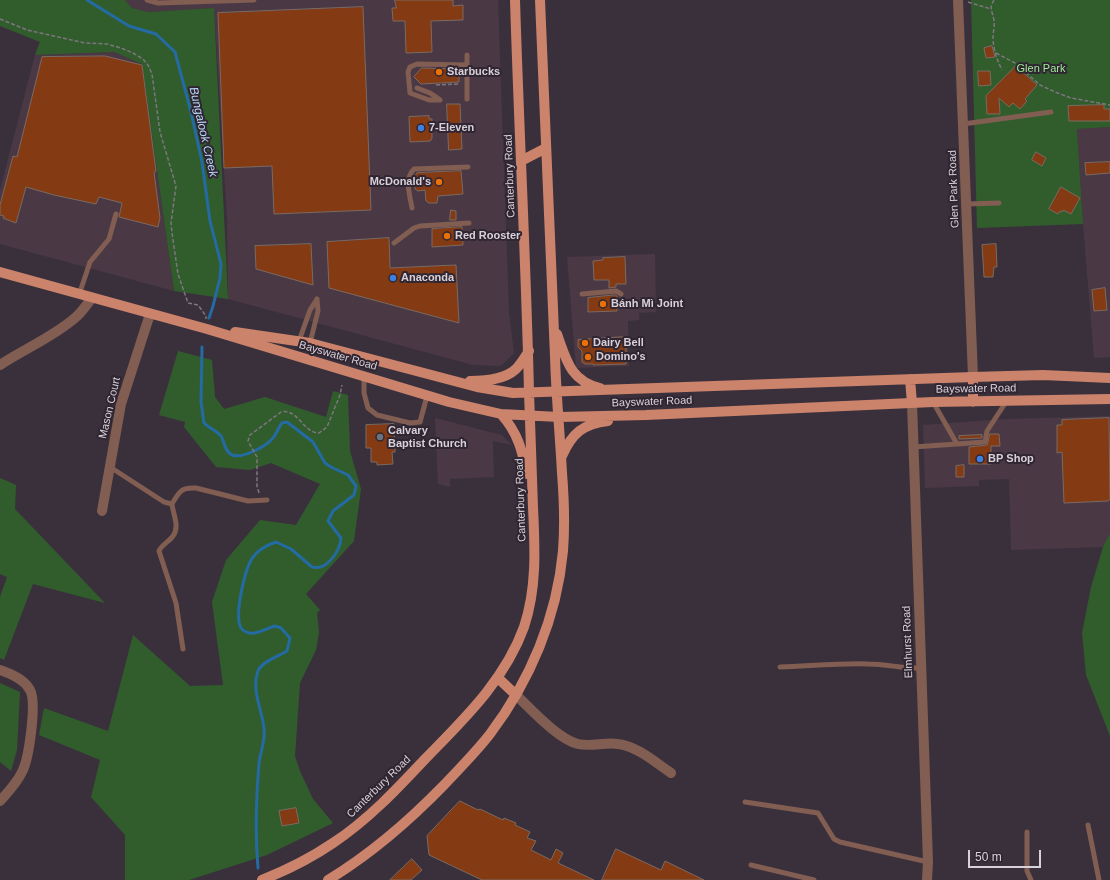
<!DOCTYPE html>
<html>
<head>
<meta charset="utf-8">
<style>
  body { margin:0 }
  #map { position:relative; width:1110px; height:880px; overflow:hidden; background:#3a303c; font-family:Arial,sans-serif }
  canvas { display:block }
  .scale { position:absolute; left:968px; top:850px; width:73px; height:18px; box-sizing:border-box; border:2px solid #d8d1d9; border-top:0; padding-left:5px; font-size:12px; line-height:14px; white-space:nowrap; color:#d8d1d9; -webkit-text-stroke:3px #302632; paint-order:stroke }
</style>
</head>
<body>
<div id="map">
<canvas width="1110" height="880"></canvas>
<div class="scale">50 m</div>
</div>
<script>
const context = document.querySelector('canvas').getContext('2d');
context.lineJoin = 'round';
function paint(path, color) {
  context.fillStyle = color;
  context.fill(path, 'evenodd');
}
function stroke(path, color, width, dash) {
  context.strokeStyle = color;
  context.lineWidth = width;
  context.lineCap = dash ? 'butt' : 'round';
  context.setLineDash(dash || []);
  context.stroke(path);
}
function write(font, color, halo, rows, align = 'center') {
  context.font = font + ' Arial,sans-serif';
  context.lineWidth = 4;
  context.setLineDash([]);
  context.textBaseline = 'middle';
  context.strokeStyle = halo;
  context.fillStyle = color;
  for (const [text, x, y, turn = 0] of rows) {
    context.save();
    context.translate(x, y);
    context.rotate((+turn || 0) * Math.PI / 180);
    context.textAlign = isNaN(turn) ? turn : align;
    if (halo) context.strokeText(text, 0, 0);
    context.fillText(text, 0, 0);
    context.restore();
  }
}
const commercial = new Path2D(`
  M125 0H498L509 312 514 353 501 366 473 365 228 299 227 219 214 8 148 12 132 8Z
  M114 52 142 64 174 291 0 244V190L35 55Z
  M1110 127V357L1094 358 1083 224 1077 129Z
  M655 254 656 312 639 313V320L628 321 629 366 576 368 567 257Z
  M1110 416V533L1103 547 1011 550 1009 479 979 480V486L925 488 923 425 1006 419Z
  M435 418 502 435 512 445 493 441 494 477 450 479V487L438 484Z`);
const green = new Path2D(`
  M0 0H125L132 8 148 12 214 8 228 299 174 291 142 64 114 52 35 55 40 42 0 26Z
  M971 0H1110V127L1077 129 1083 224 977 228Z
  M178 351 212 360 215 397 224 409 265 397 326 417 333 391 348 395 350 451 361 489 354 541 306 594 320 610 317 613 319 632 316 650 300 683 295 756 300 771 313 799 333 823 267 855 189 880H125V835L91 797 100 760 39 735 44 708 108 731 133 635 190 686 223 685 212 602 226 560 260 520 296 525 320 484 271 463 250 470 216 467 184 427 185 422 159 415Z
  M0 478 16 485 15 509 105 603 33 584 4 660 0 658V597L7 577 0 574Z
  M1110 533V736L1086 675 1082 633 1091 587 1103 547Z
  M0 683 20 692 17 750 11 771 0 762Z`);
const stream = new Path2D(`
  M87 0 129 26 156 34 175 52 191 112 202 162 210 221 221 264 220 278 213 306 209 318
  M202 347 201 402 204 423C209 428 217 431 221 436 225 442 224 451 232 455 242 459 265 447 272 439 276 435 278 428 282 423L287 422 313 442 325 463 331 467 348 475 356 486 354 495 333 511 328 521 341 538C340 551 327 571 312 567L291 549 276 542C267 545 259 549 253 557 245 568 235 612 240 626 241 629 245 632 249 633 257 635 267 628 275 626L281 628 290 638 287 651C279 656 261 662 258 671 251 689 262 710 264 728 266 740 260 752 259 764 256 799 255 834 258 868`);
const building = new Path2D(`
  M395 0H453V6L463 5V20L431 21 432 52 406 53 405 21H393L392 8H396Z
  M363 7 371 210 274 214 272 166 224 168 218 13Z
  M992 46 995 57 986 58 984 48Z
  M105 56 142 65 156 171 154 172 160 218 158 227 119 217 122 203 99 197 96 204 54 195 26 187 16 223 3 218 4 216 0 215V205L13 156 17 157 42 57Z
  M1016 66 1037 85 1025 99 1027 101 1020 109 1013 103 1009 107 999 98 1000 114H987L986 96Z
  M422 68 459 69V82L421 84 414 77Z
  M978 71H990L991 85 979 86Z
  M447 104H460L462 149 449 150Z
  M1104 105V109H1110V121H1069L1068 106Z
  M429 116V119H432V138L431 140 430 141 410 142 409 117Z
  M1036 152 1046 158 1042 166 1032 160Z
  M1110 162V173L1086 175 1085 163Z
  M461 171 463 194 438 196 437 203H429L426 201 425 190 418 191 415 189V176L417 173Z
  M1061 187 1080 198 1071 214 1063 210 1062 212 1060 211 1058 214 1049 209Z
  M451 210 456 211V220H450Z
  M462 227 463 245 432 247V229Z
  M389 238 390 268 456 265 459 323 329 288 327 242Z
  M311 244 313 285 256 269 255 246Z
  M996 244 997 267H994L993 277H984L982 245Z
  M625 257 626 284H616V287L609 288V280H594L593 261 603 260V258Z
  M1105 288 1107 310 1094 311 1092 290Z
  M615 295 617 296V311L588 312V298Z
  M626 337V364L593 365V364H585L582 362V351L578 347V340Z
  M1109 418 1110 499 1108 501 1064 503 1062 452 1057 453V425H1062V420Z
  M394 424 395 452H392L393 464 377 465V462H371V448H366V425Z
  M990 434H999L1000 446H991V464H969V447L987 445Z
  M982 435V438L959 439V436Z
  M964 465V477H956V466Z
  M460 801 478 810 480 809 503 820 504 818 516 823 515 825 530 832 527 838 536 841 531 850 551 860 556 849 563 853 558 863 594 880H482L429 855 427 836Z
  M296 808 299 823 282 826 279 811Z
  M616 849 661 870 665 861 704 880H602Z
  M412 859 422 870 411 880H390Z`);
const path = new Path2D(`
  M994 0C988 10 993 11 994 21 995 26 993 32 993 37 993 49 997 60 1002 70
  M968 2 991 9
  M0 19 27 30 85 43 107 44 121 48 133 53 143 59 148 65 152 74 160 132 176 186 171 223 172 233 178 274 188 303 198 305 206 316V319
  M996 53 1015 63 1040 85 1055 92 1071 98 1110 105
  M436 85 460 84
  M259 493 257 486V457L248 441 250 435 281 412C298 408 303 433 319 433L327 427 340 395 342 385`);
const lane = new Path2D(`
  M147 0 158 3 254 0
  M417 88 430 93 439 99
  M467 99V55
  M440 100H429L410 93 408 72 410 67 417 64 467 65
  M963 124 1051 112
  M966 204 999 203
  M412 208C410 196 404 179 414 169L468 167
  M394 243 414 228 420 226 469 223
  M582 294 616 291 621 294
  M79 295 90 262 109 239 116 214
  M299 341 310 310 317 299
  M310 343 318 311 317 299
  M364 376V393L368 408 377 415 410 423 420 422 427 396
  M933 402 957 444 985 442 987 431 1006 402
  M913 447 957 444
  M110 467 164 502 172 504C179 492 181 487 196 488L248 501 267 500
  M172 504C173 514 180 527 173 536 169 542 162 544 159 551L176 603 183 649
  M780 667C810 666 840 663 869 664 887 664 904 669 921 668
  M745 802 818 813 834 839 840 842 928 862
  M1088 825 1099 880
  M1027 832V871L1031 880
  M751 865 814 880`);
const street = new Path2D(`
  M958 0 973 377
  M0 365C24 349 55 336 76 317 82 312 87 304 92 298
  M912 403 928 862 927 880
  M102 511 121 404 150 314
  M0 670C11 674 24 679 30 690 37 702 29 759 22 772 17 783 8 792 0 801
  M516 695C532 710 558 739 578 744 591 747 605 742 618 744 637 746 656 763 671 773`);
const primary = new Path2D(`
  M521 161 546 148
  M0 272 207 329 449 402 501 414 559 417 646 415 933 402 1110 399
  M235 332 310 343 477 387 513 393 973 377 1043 375 1110 378
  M557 334C566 359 570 381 600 388
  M973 377V402
  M910 379 912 403
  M470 381C485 381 504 380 516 369 521 364 525 357 529 351
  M501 414C518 433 522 450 527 474
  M562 456C572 433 583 424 608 421
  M498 678 516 695
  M262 880C287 870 311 858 333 843 368 820 397 789 426 758 464 719 505 680 524 627 537 588 535 548 533 507 532 469 530 430 529 392 526 261 519 131 515 0
  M328 880C371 854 409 821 444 785 460 768 476 752 490 734 530 681 557 617 563 551 565 525 564 498 562 473 560 434 556 395 555 356 550 237 545 119 540 0`);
const markers = [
  [439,72,4,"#e8710a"],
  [421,128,4,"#3f7fe0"],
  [439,182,4,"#e8710a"],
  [447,236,4,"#e8710a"],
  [393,278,4,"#3f7fe0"],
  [603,304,4,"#e8710a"],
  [585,343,4,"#e8710a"],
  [588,357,4,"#e8710a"],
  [380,437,4,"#6b7280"],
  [980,459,4,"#3f7fe0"]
];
const parkNames = [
  ["Glen Park",1041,69]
];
const poiNames = [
  ["Starbucks",447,72],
  ["7-Eleven",429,128],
  ["McDonald's",431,182,"right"],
  ["Red Rooster",455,236],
  ["Anaconda",401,278],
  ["Bánh Mì Joint",611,304],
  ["Dairy Bell",593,343],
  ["Domino's",596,357],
  ["Calvary",388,431],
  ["Baptist Church",388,444],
  ["BP Shop",988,459]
];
const streetNames = [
  ["Canterbury Road",510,176,-92],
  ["Glen Park Road",954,189,-92],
  ["Bayswater Road",338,356,16],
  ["Bayswater Road",976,389,-1],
  ["Bayswater Road",652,402,-2],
  ["Mason Court",110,408,-77],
  ["Canterbury Road",521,500,-92],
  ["Elmhurst Road",908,642,-92],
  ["Canterbury Road",379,787,-44]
];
const waterNames = [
  ["Bungalook Creek",203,132,77]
];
paint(commercial, '#4a3944');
paint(green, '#315d2d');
stroke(stream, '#246aa3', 3);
paint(building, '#843a12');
stroke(building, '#7b6a62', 1);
stroke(path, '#7e757f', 1.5, [4, 2]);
stroke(lane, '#815d52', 5);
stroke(street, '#815d52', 10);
stroke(primary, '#cc836c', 10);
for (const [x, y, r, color] of markers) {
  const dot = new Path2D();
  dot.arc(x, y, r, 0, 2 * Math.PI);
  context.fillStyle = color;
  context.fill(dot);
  stroke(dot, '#302632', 1.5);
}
write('11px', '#9ded94', '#302632', parkNames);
write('bold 11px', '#d8d1d9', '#302632', poiNames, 'left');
write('11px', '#d8d1d9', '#302632', streetNames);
write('italic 12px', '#b7d8f9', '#302632', waterNames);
</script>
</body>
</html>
